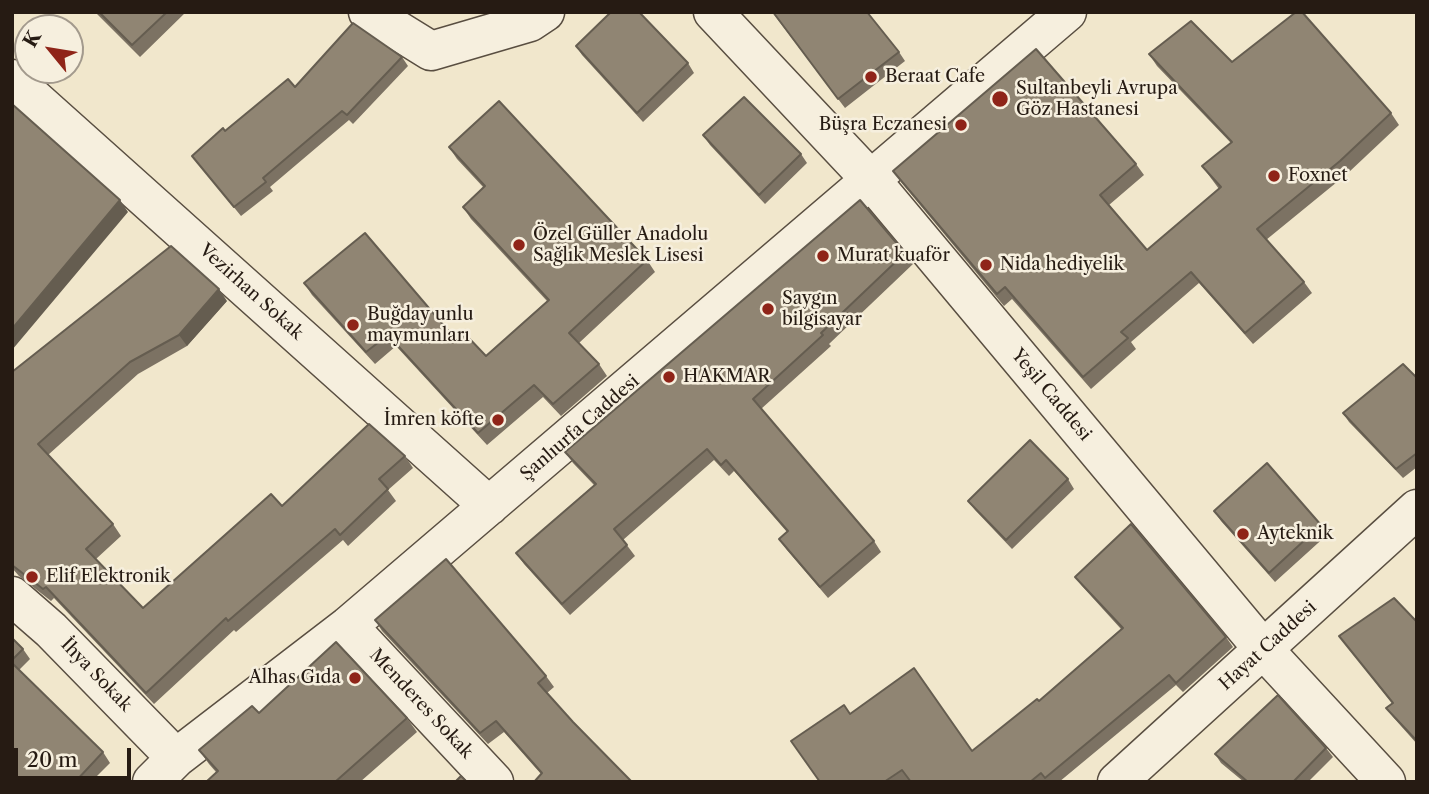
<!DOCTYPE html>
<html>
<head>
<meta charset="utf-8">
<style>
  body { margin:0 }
  #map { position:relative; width:1429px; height:794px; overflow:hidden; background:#f1e7cc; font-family:"Libre Caslon Text",serif }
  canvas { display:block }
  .frame { position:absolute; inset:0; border:14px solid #261b13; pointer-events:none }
  .north { position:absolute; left:14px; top:14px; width:70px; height:70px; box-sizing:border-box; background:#f6efde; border:2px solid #a39a8d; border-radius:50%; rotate:300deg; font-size:19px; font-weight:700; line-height:28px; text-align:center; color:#261b13 }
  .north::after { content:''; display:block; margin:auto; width:24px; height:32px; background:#8f2418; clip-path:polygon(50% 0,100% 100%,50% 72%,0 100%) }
  .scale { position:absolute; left:14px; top:748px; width:117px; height:32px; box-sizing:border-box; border:4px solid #261b13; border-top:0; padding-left:9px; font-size:21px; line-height:24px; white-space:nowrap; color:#261b13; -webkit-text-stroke:5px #f6efde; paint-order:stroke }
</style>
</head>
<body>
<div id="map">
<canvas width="1429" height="794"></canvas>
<div class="frame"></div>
<div class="north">K</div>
<div class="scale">20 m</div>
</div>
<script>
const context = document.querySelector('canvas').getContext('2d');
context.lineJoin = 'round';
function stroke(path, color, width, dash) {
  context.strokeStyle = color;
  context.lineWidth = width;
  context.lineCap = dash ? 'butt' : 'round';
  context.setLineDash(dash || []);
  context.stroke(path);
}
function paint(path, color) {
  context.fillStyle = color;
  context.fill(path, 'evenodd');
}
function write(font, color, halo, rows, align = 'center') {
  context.font = font + ' "Libre Caslon Text",serif';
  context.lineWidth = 5;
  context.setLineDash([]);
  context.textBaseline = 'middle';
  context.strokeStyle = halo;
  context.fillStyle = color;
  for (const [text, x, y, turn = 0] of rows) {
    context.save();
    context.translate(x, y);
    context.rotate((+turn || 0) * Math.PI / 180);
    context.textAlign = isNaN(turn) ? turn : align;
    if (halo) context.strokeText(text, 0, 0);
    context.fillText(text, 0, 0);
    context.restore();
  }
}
const minor = new Path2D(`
  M368 12 431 51 530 22 545 12
  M713 12 871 180 1264 650 1386 782
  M12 79 489 506
  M12 596 51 630 176 758
  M348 626 494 782
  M152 782 176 758 348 626 1067 12
  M1117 782 1417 509`);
const wall = new Path2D(`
  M95 12H186L140 57Z
  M772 12 899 52 905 61 845 108Z
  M576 46 688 63 694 73 643 122 582 55Z
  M1149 54 1232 62 1391 113 1399 125 1348 173 1266 240 1304 282 1312 293 1253 344 1199 283 1131 342 1136 349 1091 389 1012 299 1004 306 901 182 893 171 1136 164 1144 175 1109 205 1147 250 1219 189 1202 166 1231 143 1157 66Z
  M402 57 408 66 353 124 349 120 270 187 273 191 241 216 192 156 225 131 295 87Z
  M703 135 801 154 807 163 765 204 710 145Z
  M449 147 647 260 655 272 579 343 599 364 607 376 561 416 543 397 487 445 396 346 375 364 312 295 304 283 457 341 486 356 547 301 471 219 463 207 484 188 457 159Z
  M905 253 913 264 829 344 831 346 761 409 874 541 881 552 828 598 787 550 779 539 787 532 734 471 729 476 714 460 623 540 635 556 570 615 524 564 516 553 594 485 573 463 565 452Z
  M227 301 187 346 138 374 48 455 113 524 121 536 96 559 143 608 282 506 405 456 413 468 388 490 396 501 348 546 343 540 236 632 234 630 154 704 54 598 51 601 19 576 12 568V372Z
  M1417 378V467L1403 478 1349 422 1343 413Z
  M1068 479 1074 489 1012 549 975 510 968 501Z
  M1214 511 1321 525 1328 534 1275 582 1221 521Z
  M1075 577 1226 637 1233 647 1183 692 1176 685 1059 782H910L909 780 907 782H820L850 714 972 751 1039 701 1121 629 1082 586Z
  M375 620 546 676 554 687 547 693 573 722 541 774 504 732 488 744 382 631Z
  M1417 622V744L1393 717 1386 708 1392 703 1339 636Z
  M12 638 23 649 30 659 19 670 103 752 110 763 91 782H12Z
  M259 713 407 718 417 732 360 782H206L216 772 209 764 199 750Z
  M1326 748 1333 757 1308 782H1244L1221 763 1215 754Z`);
const shadedWall = new Path2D(`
  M120 200 128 212 12 350V329Z
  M219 289 227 301 187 346 179 335Z`);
const building = new Path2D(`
  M99 12H167L132 45Z
  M611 12H639L688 63 637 113 576 46Z
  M773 12H867L899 52 838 99Z
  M1296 12H1302L1391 113 1340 161 1257 229 1304 282 1245 333 1191 272 1121 332 1128 338 1083 377 1005 287 997 294 893 171 1036 49 1136 164 1100 195 1147 250 1221 187 1202 166 1232 142 1149 54 1191 21 1232 62Z
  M353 23 402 57 347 115 342 111 263 178 266 182 234 207 192 156 223 128 225 131 288 79 295 87Z
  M744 97 801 154 759 195 703 135Z
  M499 101 647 260 569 333 599 364 553 404 534 385 478 433 388 335 366 352 304 283 365 233 457 341 465 334 486 356 549 300 463 207 485 186 449 147Z
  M12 104 120 200 12 329Z
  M860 200 905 253 821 333 823 335 753 399 874 541 820 587 779 539 788 531 726 460 721 465 707 449 614 529 627 545 562 604 516 553 596 484 565 452Z
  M171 246 219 289 179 335 130 362 38 444 113 524 86 549 143 608 271 494 282 506 369 424 405 456 379 479 388 489 340 535 335 529 228 621 226 618 146 693 46 587 43 589 12 565V372Z
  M1403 364 1417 378V453L1396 469 1343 413Z
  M1030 440 1068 479 1006 540 968 501Z
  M1267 463 1321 525 1269 573 1214 511Z
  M1131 524 1226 637 1176 683 1169 675 1045 778 1041 773 1030 782H911L902 770 884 782H820L791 741 844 705 850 714 914 668 972 751 1037 699 1039 701 1123 628 1075 577Z
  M446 559 546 676 538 683 573 722 632 782H534L542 773 496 721 480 733 375 620Z
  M1394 598 1417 622V741L1386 708 1393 703 1339 636Z
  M12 638 23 649 12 660Z
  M336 642 407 718 335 782H206L218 771 199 750 252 706 259 713Z
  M12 663 103 752 75 782H12Z
  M1278 695 1326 748 1293 782H1248L1215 754Z
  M461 776 467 782H455Z`);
const markers = [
  [871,77,7,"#8f2418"],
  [1000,99,9,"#8f2418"],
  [961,125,7,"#8f2418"],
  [1274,176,7,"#8f2418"],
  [519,245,7,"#8f2418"],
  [823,256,7,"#8f2418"],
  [986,265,7,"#8f2418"],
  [768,309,7,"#8f2418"],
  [353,325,7,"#8f2418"],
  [669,377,7,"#8f2418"],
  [498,420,7,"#8f2418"],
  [1243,534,7,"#8f2418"],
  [32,577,7,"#8f2418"],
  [355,678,7,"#8f2418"]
];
const poiNames = [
  ["Beraat Cafe",885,77],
  ["Sultanbeyli Avrupa",1016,89],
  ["Göz Hastanesi",1016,110],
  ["Büşra Eczanesi",947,125,"right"],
  ["Foxnet",1288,176],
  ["Özel Güller Anadolu",533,235],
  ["Sağlık Meslek Lisesi",533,256],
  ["Murat kuaför",837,256],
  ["Nida hediyelik",1000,265],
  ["Saygın",782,299],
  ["bilgisayar",782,320],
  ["Buğday unlu",367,315],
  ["maymunları",367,336],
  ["HAKMAR",683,377],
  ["İmren köfte",484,420,"right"],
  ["Ayteknik",1257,534],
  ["Elif Elektronik",46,577],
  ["Alhas Gıda",341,678,"right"]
];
const streetNames = [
  ["Vezirhan Sokak",251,292,42],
  ["Yeşil Caddesi",1051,395,50],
  ["Şanlıurfa Caddesi",580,428,-41],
  ["Hayat Caddesi",1268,646,-42],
  ["İhya Sokak",96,675,46],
  ["Menderes Sokak",421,704,47]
];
stroke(minor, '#594e41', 41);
stroke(minor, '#f6efde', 38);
paint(wall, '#7c7263');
paint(shadedWall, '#655d50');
paint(building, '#908573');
stroke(building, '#655d50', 2);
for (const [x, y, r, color] of markers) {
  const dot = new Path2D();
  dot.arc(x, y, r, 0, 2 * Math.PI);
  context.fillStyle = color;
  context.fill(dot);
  stroke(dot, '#f6efde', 2.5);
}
write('18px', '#261b13', '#f6efde', poiNames, 'left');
write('18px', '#261b13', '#f6efde', streetNames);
</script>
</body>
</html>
